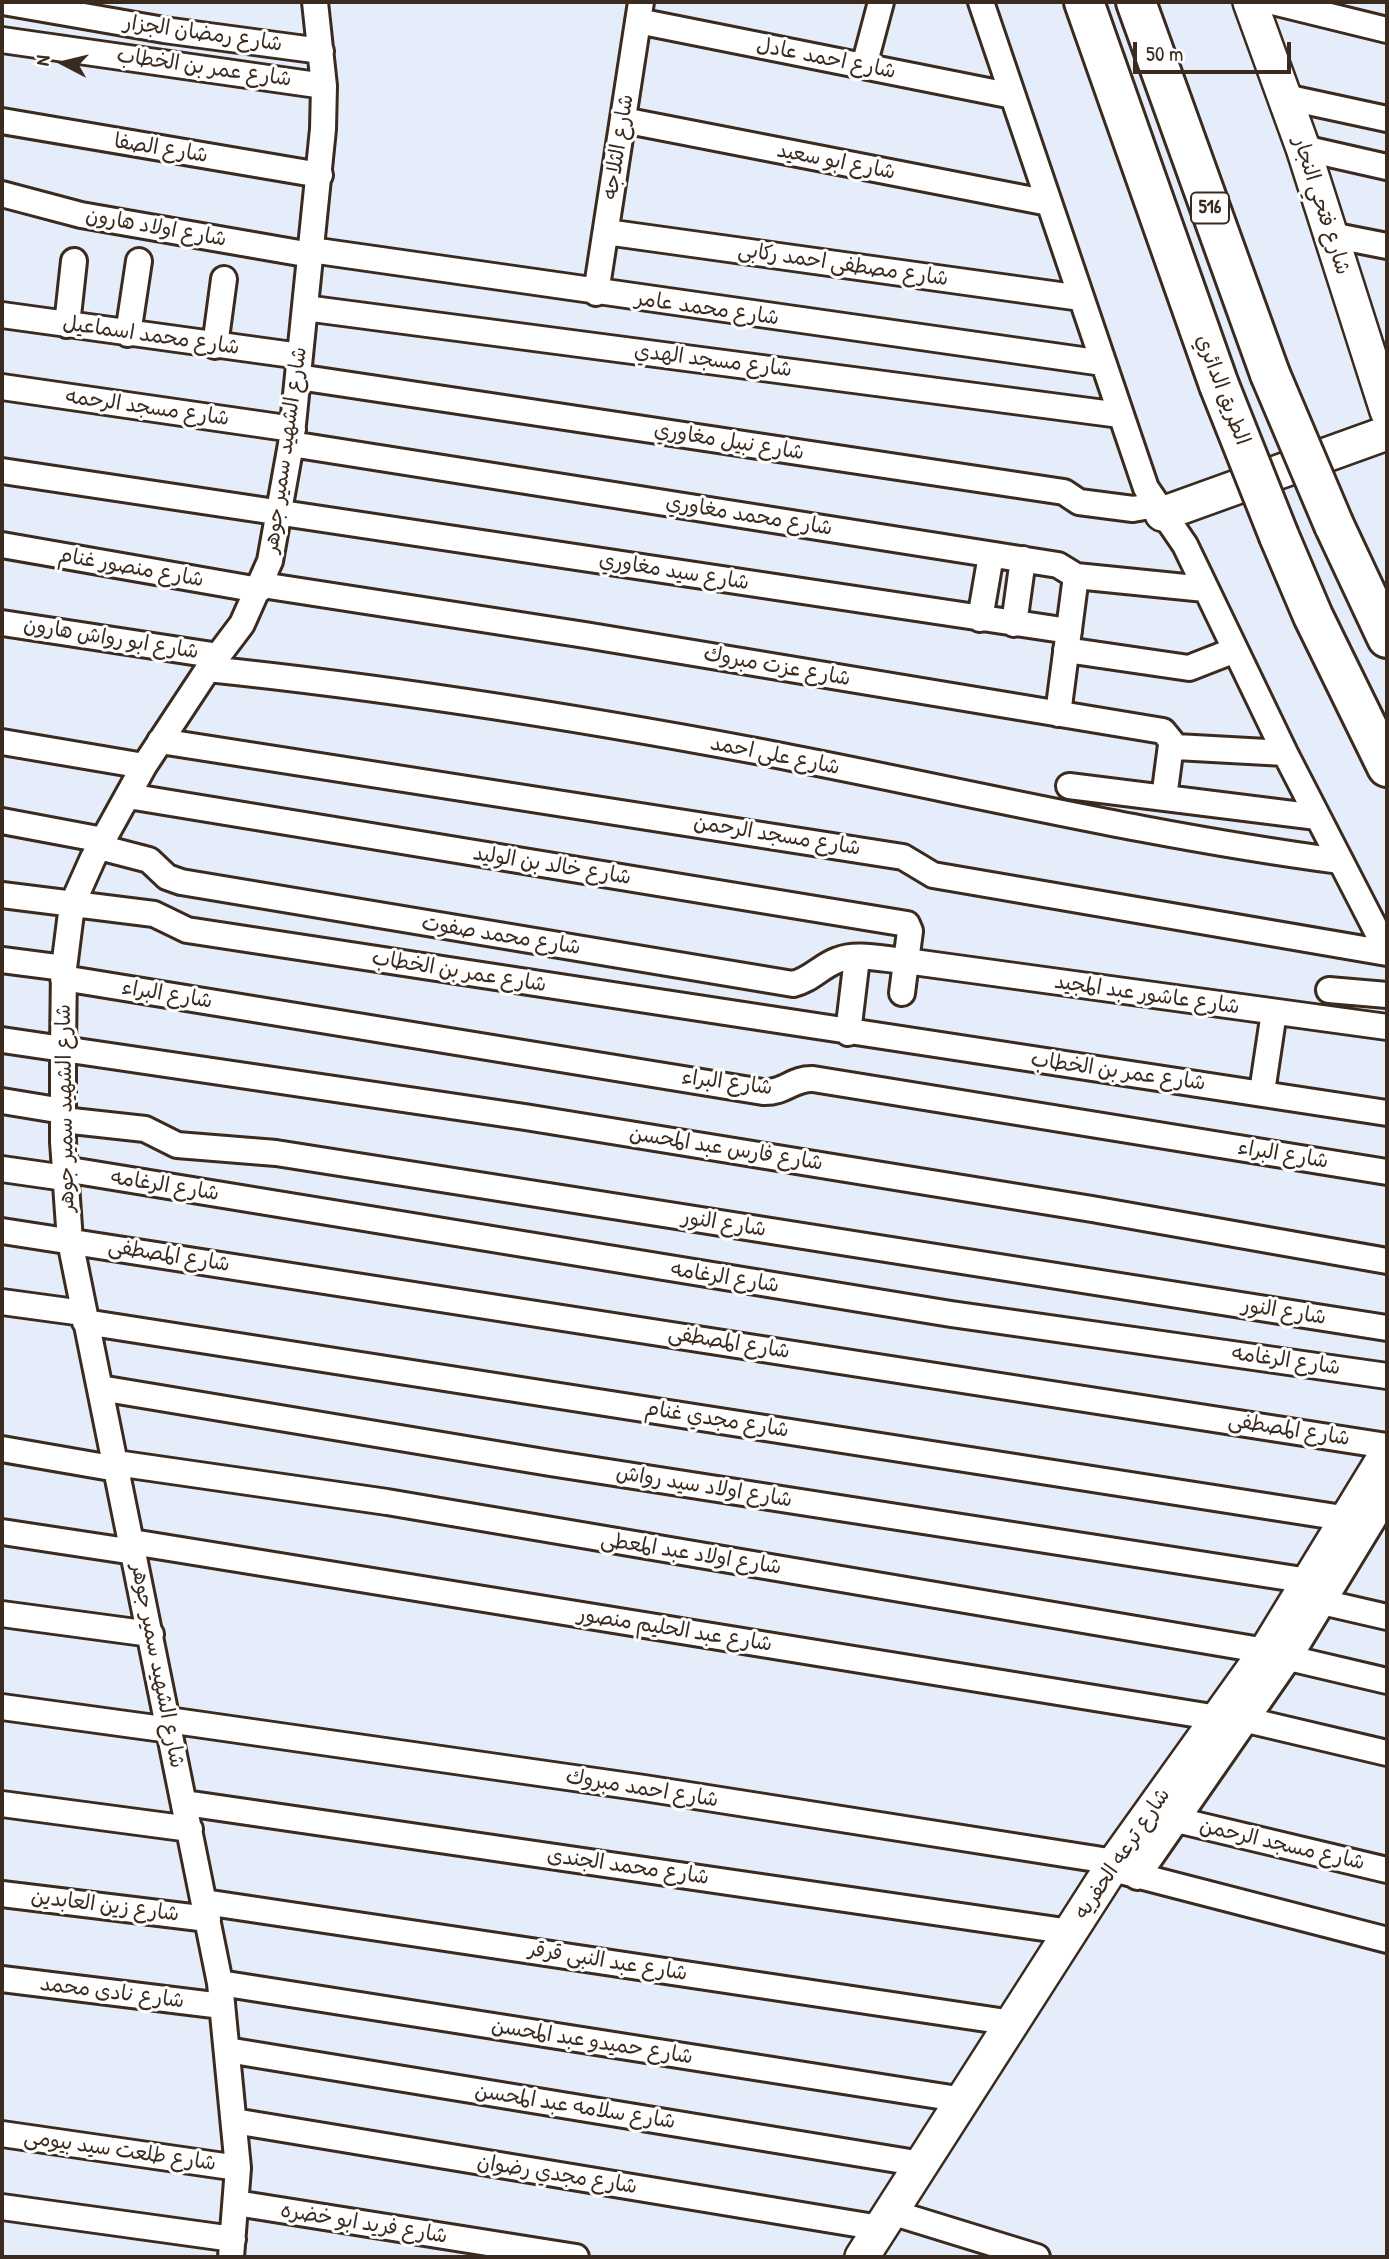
<!DOCTYPE html>
<html>
<head>
<meta charset="utf-8">
<style>
  body { margin:0 }
  #map { position:relative; width:1389px; height:2259px; overflow:hidden; background:#e5edfb; font-family:"Patrick Hand",sans-serif }
  canvas { display:block }
  .frame { position:absolute; inset:0; border:4px solid #3b2a1e; pointer-events:none }
  .north { position:absolute; left:28px; top:28px; width:70px; height:70px; -webkit-text-stroke:5px #fff; paint-order:stroke; rotate:277deg; font-size:19px; font-weight:700; line-height:28px; text-align:center; color:#3b2a1e }
  .north::after { content:''; display:block; margin:auto; width:24px; height:32px; background:#3b2a1e; clip-path:polygon(50% 0,100% 100%,50% 72%,0 100%) }
  .scale { position:absolute; left:1133px; top:42px; width:158px; height:32px; box-sizing:border-box; border:4px solid #3b2a1e; border-top:0; padding-left:9px; font-size:21px; line-height:24px; white-space:nowrap; color:#3b2a1e; -webkit-text-stroke:5px #fff; paint-order:stroke }
</style>
</head>
<body>
<div id="map">
<canvas width="1389" height="2259"></canvas>
<div class="frame"></div>
<div class="north">N</div>
<div class="scale">50 m</div>
</div>
<script>
const context = document.querySelector('canvas').getContext('2d');
context.lineJoin = 'round';
function stroke(path, color, width, dash) {
  context.strokeStyle = color;
  context.lineWidth = width;
  context.lineCap = dash ? 'butt' : 'round';
  context.setLineDash(dash || []);
  context.stroke(path);
}
function write(font, color, halo, rows, align = 'center') {
  context.font = font + ' "Patrick Hand","Playpen Sans Arabic",sans-serif';
  context.lineWidth = 6;
  context.setLineDash([]);
  context.textBaseline = 'middle';
  context.strokeStyle = halo;
  context.fillStyle = color;
  for (const [text, x, y, turn = 0] of rows) {
    context.save();
    context.translate(x, y);
    context.rotate((+turn || 0) * Math.PI / 180);
    context.textAlign = isNaN(turn) ? turn : align;
    if (halo) context.strokeText(text, 0, 0);
    context.fillText(text, 0, 0);
    context.restore();
  }
}
const street = new Path2D(`
  M3 2 164 30 321 51
  M981 2 1146 488 1185 545 1285 753 1387 951
  M1273 2 1387 30
  M638 21 1013 96
  M2 40 324 86
  M864 66 881 2
  M1285 97 1387 119
  M623 120 1049 203
  M2 121 320 175
  M1303 148 1387 167
  M2 194 81 215 311 255
  M606 232 1081 298
  M1331 235 1387 246
  M311 250 1103 363
  M596 293 641 2
  M305 308 1120 415
  M2 315 300 356
  M67 325 74 261
  M128 334 139 261
  M215 346 224 279
  M298 377 1064 492 1079 502 1133 509 1156 505
  M2 387 293 429
  M291 444 1058 565 1076 576 1205 589
  M2 471 1069 631
  M2 545 259 590
  M262 585 585 635 1163 731 1176 747 1285 753
  M980 619 991 555
  M2 623 219 656
  M1014 624 1023 559
  M1066 650 1189 668 1235 650
  M208 669C391 688 574 717 756 751 951 788 1143 835 1340 861
  M1058 714 1076 576
  M160 741 903 857 933 875 1387 953
  M2 742 144 766
  M1069 786 1317 817
  M128 796 907 924 910 931 902 993
  M1164 798 1171 745
  M2 821 103 840
  M99 847 149 860 167 877 181 882 793 984C811 980 821 966 838 960 857 952 886 960 906 961L1387 1027
  M2 895 154 914 187 930 1387 1113
  M2 960 64 968
  M63 978 763 1092C785 1093 793 1078 813 1079L1387 1172
  M1329 990 1387 995
  M848 1033 857 958
  M2 1040 525 1117 1092 1209 1387 1261
  M1262 1092 1274 1012
  M2 1101 63 1111
  M63 1120 145 1129 177 1145 276 1153 1387 1328
  M2 1169 65 1178
  M64 1169 951 1314 1387 1376
  M2 1231 1387 1446
  M2 1302 83 1313
  M85 1322 1349 1519
  M100 1388 550 1463 1309 1581
  M2 1449 117 1469
  M116 1463 387 1502 1266 1651
  M2 1532 134 1552
  M132 1542 1218 1718
  M1322 1602 1387 1617
  M2 1614 151 1634
  M1289 1658 1387 1681
  M2 1707 170 1730
  M168 1720 644 1788 1115 1862
  M1247 1720 1387 1753
  M185 1803 1071 1932
  M2 1804 190 1829
  M1177 1820 1387 1870
  M1124 1872 1387 1940
  M1137 1877 1289 1658 1387 1497
  M2 1894 208 1919
  M204 1902 1013 2023
  M2 1979 222 2006
  M220 1983 964 2100
  M227 2050 922 2164
  M234 2121 880 2228
  M2 2134 238 2168
  M236 2203 576 2257
  M2 2207 233 2239
  M891 2212 1037 2257
  M231 2257 238 2168 220 1983 70 1241 63 1142V1049L64 968 72 905 93 858 144 766 208 669 242 624 270 561 291 444 323 129 324 86 315 2`);
const secondary = new Path2D(`
  M1250 2 1303 148 1387 411
  M1162 514 1387 433
  M862 2257 1115 1862 1266 1651 1387 1453`);
const highway = new Path2D(`
  M1084 2 1219 385
  M1136 2 1270 374
  M1334 525 1387 638
  M1279 536 1313 616 1387 767`);
const highwayBridge = new Path2D(`
  M1270 374 1334 525
  M1219 385 1279 536`);
const shields = [
  [1210,208,38]
];
const shieldNames = [
  ["516",1210,208]
];
const streetNames = [
  ["شارع رمضان الجزار",203,34,8],
  ["شارع احمد عادل",826,59,11],
  ["شارع عمر بن الخطاب",204,68,8],
  ["شارع الثلاجه",619,147,-81],
  ["شارع الصفا",161,149,9],
  ["شارع ابو سعيد",836,162,11],
  ["شارع فتحي النجار",1321,206,72],
  ["شارع اولاد هارون",156,228,10],
  ["شارع مصطفى احمد ركابى",843,265,8],
  ["شارع محمد عامر",707,309,8],
  ["شارع محمد اسماعيل",151,336,8],
  ["شارع مسجد الهدي",713,361,7],
  ["الطريق الدائري",1222,390,69],
  ["شارع مسجد الرحمه",147,408,8],
  ["شارع نبيل مغاوري",729,442,9],
  ["شارع الشهيد سمير جوهر",286,450,-82],
  ["شارع محمد مغاوري",749,516,9],
  ["شارع منصور غنام",131,568,10],
  ["شارع سيد مغاوري",674,572,9],
  ["شارع ابو رواش هارون",111,639,9],
  ["شارع عزت مبروك",777,667,10],
  ["شارع على احمد",775,756,11],
  ["شارع مسجد الرحمن",777,836,9],
  ["شارع خالد بن الوليد",552,866,9],
  ["شارع محمد صفوت",501,936,9],
  ["شارع عمر بن الخطاب",459,972,9],
  ["شارع البراء",167,995,9],
  ["شارع عاشور عبد المجيد",1147,995,8],
  ["شارع عمر بن الخطاب",1118,1072,8],
  ["شارع البراء",727,1083,7],
  ["شارع الشهيد سمير جوهر",66,1108,-91],
  ["شارع فارس عبد المحسن",726,1149,9],
  ["شارع البراء",1283,1155,9],
  ["شارع الرغامه",165,1186,9],
  ["شارع النور",724,1224,9],
  ["شارع المصطفى",169,1256,9],
  ["شارع الرغامه",725,1278,9],
  ["شارع النور",1284,1312,9],
  ["شارع المصطفى",729,1343,9],
  ["شارع الرغامه",1286,1361,8],
  ["شارع مجدي غنام",717,1420,9],
  ["شارع المصطفى",1289,1430,9],
  ["شارع اولاد سيد رواش",704,1487,9],
  ["شارع اولاد عبد المعطى",691,1554,9],
  ["شارع عبد الحليم منصور",675,1630,9],
  ["شارع الشهيد سمير جوهر",157,1666,79],
  ["شارع احمد مبروك",642,1789,9],
  ["شارع مسجد الرحمن",1282,1845,13],
  ["شارع ترعه الحفريه",1123,1854,-56],
  ["شارع محمد الجندى",628,1867,8],
  ["شارع زين العابدين",105,1906,7],
  ["شارع عبد النبى قرقر",608,1962,9],
  ["شارع نادى محمد",112,1993,7],
  ["شارع حميدو عبد المحسن",592,2042,9],
  ["شارع سلامه عبد المحسن",575,2107,9],
  ["شارع طلعت سيد بيومى",120,2151,8],
  ["شارع مجدي رضوان",557,2175,9],
  ["شارع فريد ابو خضره",364,2224,9]
];
stroke(street, '#3b2a1e', 30);
stroke(secondary, '#3b2a1e', 38);
stroke(highway, '#3b2a1e', 44);
stroke(street, '#fff', 24);
stroke(secondary, '#fff', 33);
stroke(highway, '#fff', 38);
stroke(highwayBridge, '#3b2a1e', 44, []);
stroke(highwayBridge, '#fff', 38);
for (const [x, y, w] of shields) {
  const box = new Path2D();
  box.roundRect(x - w / 2, y - 15.5, w, 31, 5);
  context.fillStyle = '#fff';
  context.fill(box);
  stroke(box, '#3b2a1e', 2);
}
write('bold 19px', '#3b2a1e', null, shieldNames);
write('21px', '#3b2a1e', '#fff', streetNames);
</script>
</body>
</html>
